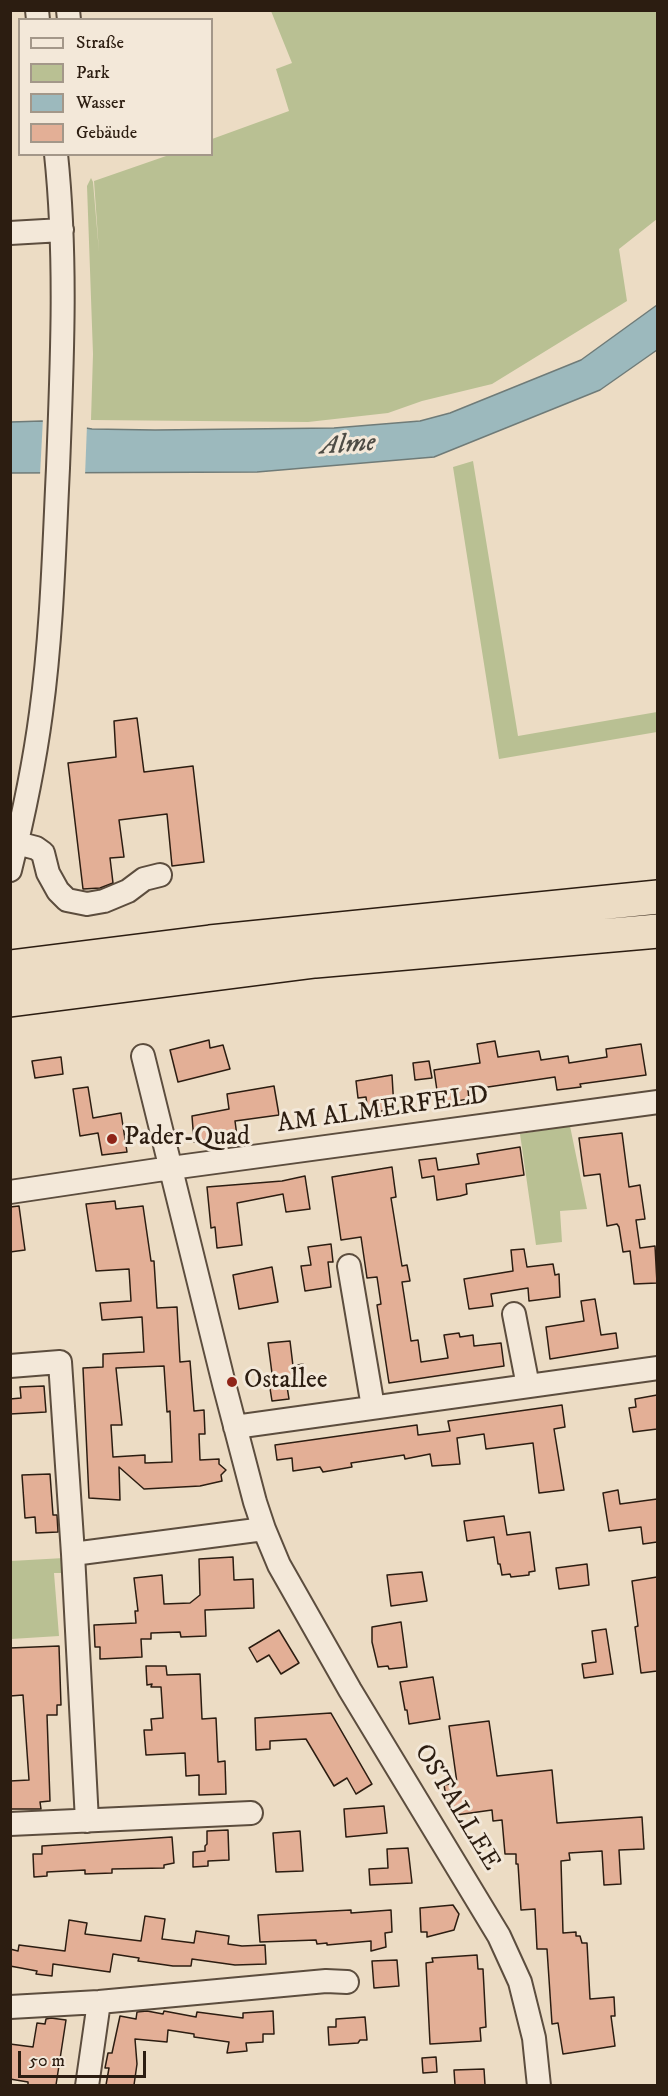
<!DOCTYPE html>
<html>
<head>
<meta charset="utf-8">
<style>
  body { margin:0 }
  #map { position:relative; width:668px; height:2096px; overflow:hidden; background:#ecdcc4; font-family:"IM FELL DW Pica",serif }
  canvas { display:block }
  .frame { position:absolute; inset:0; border:12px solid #2c1d11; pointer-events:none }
  .legend { position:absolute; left:18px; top:18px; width:195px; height:138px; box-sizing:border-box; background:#f3e8d9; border:2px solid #a39789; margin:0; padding:8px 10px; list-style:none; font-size:18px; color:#2c1d11 }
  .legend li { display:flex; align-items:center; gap:12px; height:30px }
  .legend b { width:30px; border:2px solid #a39789 }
  .scale { position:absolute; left:18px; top:2051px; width:128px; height:27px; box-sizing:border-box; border:3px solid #2c1d11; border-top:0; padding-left:8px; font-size:18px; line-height:21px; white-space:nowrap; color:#2c1d11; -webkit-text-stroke:4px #f3e8d9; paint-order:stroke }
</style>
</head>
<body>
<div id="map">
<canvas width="668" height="2096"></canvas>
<div class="frame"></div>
<ul class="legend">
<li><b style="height:8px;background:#f3e8d9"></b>Straße</li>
<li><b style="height:16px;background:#b9c093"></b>Park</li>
<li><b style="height:16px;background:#9cb9bd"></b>Wasser</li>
<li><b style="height:16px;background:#e3af96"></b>Gebäude</li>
</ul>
<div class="scale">50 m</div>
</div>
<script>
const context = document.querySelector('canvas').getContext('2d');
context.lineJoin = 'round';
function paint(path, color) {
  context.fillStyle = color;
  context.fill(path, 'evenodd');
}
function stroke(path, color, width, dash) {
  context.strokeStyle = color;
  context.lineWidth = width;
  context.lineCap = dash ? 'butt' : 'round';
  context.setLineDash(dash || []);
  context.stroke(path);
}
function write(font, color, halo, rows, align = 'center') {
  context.font = font + ' "IM FELL DW Pica",serif';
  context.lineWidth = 6;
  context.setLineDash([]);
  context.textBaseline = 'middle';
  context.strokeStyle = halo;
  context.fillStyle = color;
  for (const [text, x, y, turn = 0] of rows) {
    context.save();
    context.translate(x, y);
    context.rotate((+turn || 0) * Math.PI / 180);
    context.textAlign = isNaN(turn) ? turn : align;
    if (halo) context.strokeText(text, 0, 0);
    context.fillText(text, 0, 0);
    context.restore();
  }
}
const green = new Path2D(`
  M271 11H657V219L619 249 627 301 492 384 422 401 388 413 308 422 91 420 93 354 87 186 91 178 93 182 99 252 94 181 169 155 212 154V139L289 111 276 69 292 63Z
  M473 461 518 736 657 712V732L499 759 453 467Z
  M570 1126 587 1209 560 1211 562 1242 536 1245 520 1134Z
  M64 1558 65 1573H54L59 1636 11 1639V1561Z`);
const water = new Path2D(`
  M657 305V350L600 390 434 457 257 472 11 473V422L42 421 92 429 155 430 334 428 420 421 450 413 581 360Z`);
const pier = new Path2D(`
  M43 418 87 425 85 476 40 475Z`);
const building = new Path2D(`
  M137 718 144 772 193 766 204 862 172 866 167 814 119 820 124 857 110 858 113 883 100 888 83 889 68 763 116 757 114 721Z
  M209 1040 210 1048 223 1045 230 1069 178 1082 170 1050Z
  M495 1041 498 1057 539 1051 541 1060 568 1056 569 1063 607 1057 606 1049 641 1044 646 1075 580 1084 581 1087 557 1090 555 1077 468 1090 469 1099 439 1104 434 1070 480 1063 477 1044Z
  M61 1057 63 1074 35 1078 32 1061Z
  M429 1061 432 1078 415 1080 413 1063Z
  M392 1075 394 1109 368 1113 366 1097 358 1098 356 1081Z
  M274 1086 279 1115 235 1121 237 1136 194 1142 192 1116 229 1109 227 1094Z
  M88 1087 93 1118 121 1113 127 1152 102 1155 98 1133 80 1136 73 1089Z
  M622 1133 629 1187 640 1185 645 1219 636 1220 640 1248 655 1246 657 1283 634 1284 630 1251 623 1252 619 1227 617 1224 607 1226 600 1174 584 1176 579 1138Z
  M520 1147 524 1175 466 1184 467 1194 460 1196 437 1200 434 1176 422 1178 419 1160 436 1158 438 1170 479 1164 477 1154Z
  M392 1167 396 1197 391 1198 402 1266 407 1265 410 1281 402 1282 411 1341 418 1340 421 1362 448 1358 444 1335 459 1333 460 1337 473 1335 474 1346 501 1343 504 1366 389 1383 377 1305 381 1304 377 1277 367 1278 361 1237 341 1240 332 1177Z
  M305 1176 310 1209 286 1212 283 1194 237 1203 242 1245 217 1248 215 1227 211 1228 207 1187 282 1181Z
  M115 1201 116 1209 143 1206 151 1261H154L157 1308 177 1307 180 1362 190 1361 194 1411 204 1410 205 1434H199L200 1460 219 1459V1464L226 1470 221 1475 222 1481 200 1486 144 1489 119 1467 120 1500 89 1498 83 1368 103 1367V1354L144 1352 142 1317 102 1320 100 1303 131 1301 129 1269 96 1271 86 1204ZM164 1366 167 1412 170 1411 172 1462 145 1463V1455L113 1457 111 1425H122L116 1368Z
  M19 1206 25 1250 10 1252V1207Z
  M331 1244 333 1262H328L331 1287 305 1291 301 1266 311 1265 308 1247Z
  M524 1249 527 1267 553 1264 555 1275 559 1274 560 1297 529 1301 528 1288 491 1294 493 1306 469 1309 464 1279 513 1271 511 1250Z
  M272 1267 278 1302 239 1309 233 1275Z
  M595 1299 601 1335 616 1333 618 1348 550 1359 546 1327 584 1321 581 1301Z
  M290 1341 293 1366 303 1364 305 1377 286 1380 289 1399 272 1401 269 1382 273 1381 268 1343Z
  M44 1386 46 1412 10 1414V1399L21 1398 20 1387Z
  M657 1395V1429L633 1432 629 1408 636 1407 635 1399Z
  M562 1405 565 1427 554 1429 564 1490 539 1493 533 1443 486 1449 484 1434 457 1438 460 1464 432 1466 430 1454 405 1459 404 1455 351 1463 352 1467 323 1472 320 1467 293 1471 292 1458 277 1460 275 1445 417 1425 418 1435 450 1431 448 1421Z
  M50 1474 53 1515H57L58 1532 36 1533 35 1517 25 1518 22 1475Z
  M618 1490 620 1504 657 1499V1542L643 1544 641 1527 609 1531 603 1493Z
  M504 1516 507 1535 530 1532 535 1571 529 1572V1575L511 1577 510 1574 502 1575 500 1564H498L494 1537 467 1541 464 1521Z
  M233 1557 234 1580 253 1579 254 1608 205 1610 206 1636 181 1637 180 1632 151 1633V1639H141L142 1657 100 1659V1647H95L94 1625 136 1623 135 1611H138L134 1578 162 1575 164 1604 190 1603 200 1595 199 1559Z
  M587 1564 589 1585 559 1589 556 1568Z
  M422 1572 427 1601 391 1606 387 1575Z
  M657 1577V1671L641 1673 635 1627 638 1626 632 1581Z
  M401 1622 407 1667 389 1669 388 1666 378 1667 372 1642V1627Z
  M606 1629 613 1674 584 1678 582 1664 596 1662 592 1631Z
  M279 1630 299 1663 281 1674 269 1655 257 1662 249 1648Z
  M59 1646 61 1705H57V1715H47L50 1801 40 1802 41 1809H10V1781L29 1780 23 1695 10 1696V1648Z
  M146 1666H166L167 1675 200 1674 202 1719 216 1718 218 1762 225 1761 226 1794 199 1795V1775L186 1776 185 1753 146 1755 144 1730H152L151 1719 163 1718 161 1687H151L152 1684 147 1685Z
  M433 1677 440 1719 409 1724 407 1710H405L400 1682Z
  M331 1713 372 1784 356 1794 347 1778 334 1786 306 1739 270 1741V1749L256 1750 255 1718Z
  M489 1721 497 1776 552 1770 557 1823 642 1817 644 1849 619 1850 621 1884 604 1885 602 1851 569 1853 570 1860 561 1861 563 1933 576 1932V1936H580L582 1943H587L590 1999 614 1997 615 2016H611L615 2046 563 2054 558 2023 552 2024 547 1949H537L535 1909 521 1910 518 1864H516V1854H505L502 1820 493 1821 492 1810 456 1815 447 1802 444 1785 457 1783 449 1726Z
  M384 1806 387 1833 346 1837 344 1809Z
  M228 1830 229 1860 208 1861V1866L193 1867V1852L205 1851V1846L207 1844V1831Z
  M300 1831 303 1871 276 1872 273 1833Z
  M172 1837 174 1863 164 1865V1868L112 1869V1873L85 1874V1870L47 1872V1876L34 1877 33 1854H42V1846Z
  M408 1848 412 1883 370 1885 369 1869 388 1868 387 1849Z
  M453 1905 459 1914 454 1930 427 1937V1932H421L420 1908Z
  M351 1910V1913L391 1910 392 1932 385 1933 386 1947 371 1951V1941L327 1945V1943L317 1944 316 1940 260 1942 258 1915Z
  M145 1916 165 1919 162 1939 194 1943 196 1931 229 1936 228 1944 242 1946 265 1945 266 1964 235 1965 192 1959 191 1966H173L138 1961 139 1958 113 1954 110 1972 53 1964 52 1976 36 1974 37 1971 10 1966V1949L18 1951 19 1945 65 1951 69 1920 87 1923 85 1934 141 1941Z
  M477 1955 478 1969H483L484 1988 486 2027 480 2028 481 2041 430 2044 426 1963 433 1962 432 1958Z
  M397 1960 399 1986 374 1988 372 1961Z
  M147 2011 163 2014 164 2011 196 2017 197 2012 243 2018V2013L273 2011 274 2034H263V2042L246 2043 247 2051 227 2053 229 2042 194 2037V2034L168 2030 167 2042 135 2039 137 2064 134 2085H106L109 2068H105L108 2053H112L120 2016 136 2019 137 2012Z
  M365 2017 367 2040H360L358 2043 329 2045 328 2027H336V2019Z
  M51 2018 66 2020 56 2085H28V2082L10 2079V2044L33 2047 37 2023 45 2024 46 2019Z
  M436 2057 437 2072 423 2073 422 2058Z
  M484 2069 485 2085H455L454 2070Z`);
const minor = new Path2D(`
  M37 10 38 20
  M68 10 69 20
  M10 233 62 230
  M17 843 36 848 43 853 48 873 58 891 67 900 87 904 104 901 128 891 144 879 160 875
  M10 870C23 818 34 766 41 713 52 632 54 550 58 468 62 364 67 259 56 154
  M143 1056 224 1384 255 1502 264 1529 279 1565 350 1690 499 1936 520 1982 534 2038 539 2086
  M10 1192 171 1168 658 1102
  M349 1266 373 1407
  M514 1314 528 1386
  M10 1366 60 1362 73 1554 87 1821
  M235 1427 658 1368
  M73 1554 264 1529
  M10 1824 251 1813
  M10 2007 99 2002 326 1981 347 1982
  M87 2086 99 2002`);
const highway = new Path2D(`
  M10 967 210 942 658 897
  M10 1000 315 961 658 931`);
const markers = [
  [112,1139,6,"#8f2418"],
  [232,1382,6,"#8f2418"]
];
const streetNames = [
  ["AM ALMERFELD",383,1111,-8],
  ["OSTALLEE",456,1808,59]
];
const poiNames = [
  ["Pader-Quad",124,1139],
  ["Ostallee",244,1382]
];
const waterNames = [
  ["Alme",348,446,-4]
];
paint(green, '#b9c093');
paint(water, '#9cb9bd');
stroke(water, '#6f7b78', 1.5);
paint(pier, '#ecdcc4');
paint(building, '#e3af96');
stroke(building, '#2c1d11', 1.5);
stroke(minor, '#5c4d3e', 26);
stroke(highway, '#2c1d11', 36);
stroke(minor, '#f3e8d9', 22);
stroke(highway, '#ecdcc4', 33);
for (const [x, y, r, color] of markers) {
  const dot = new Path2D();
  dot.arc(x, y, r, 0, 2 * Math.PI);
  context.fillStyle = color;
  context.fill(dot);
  stroke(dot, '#f3e8d9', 2);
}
write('26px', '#2c1d11', '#f3e8d9', streetNames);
write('26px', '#2c1d11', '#f3e8d9', poiNames, 'left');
write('italic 27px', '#4e4c45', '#f3e8d9', waterNames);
</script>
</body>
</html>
